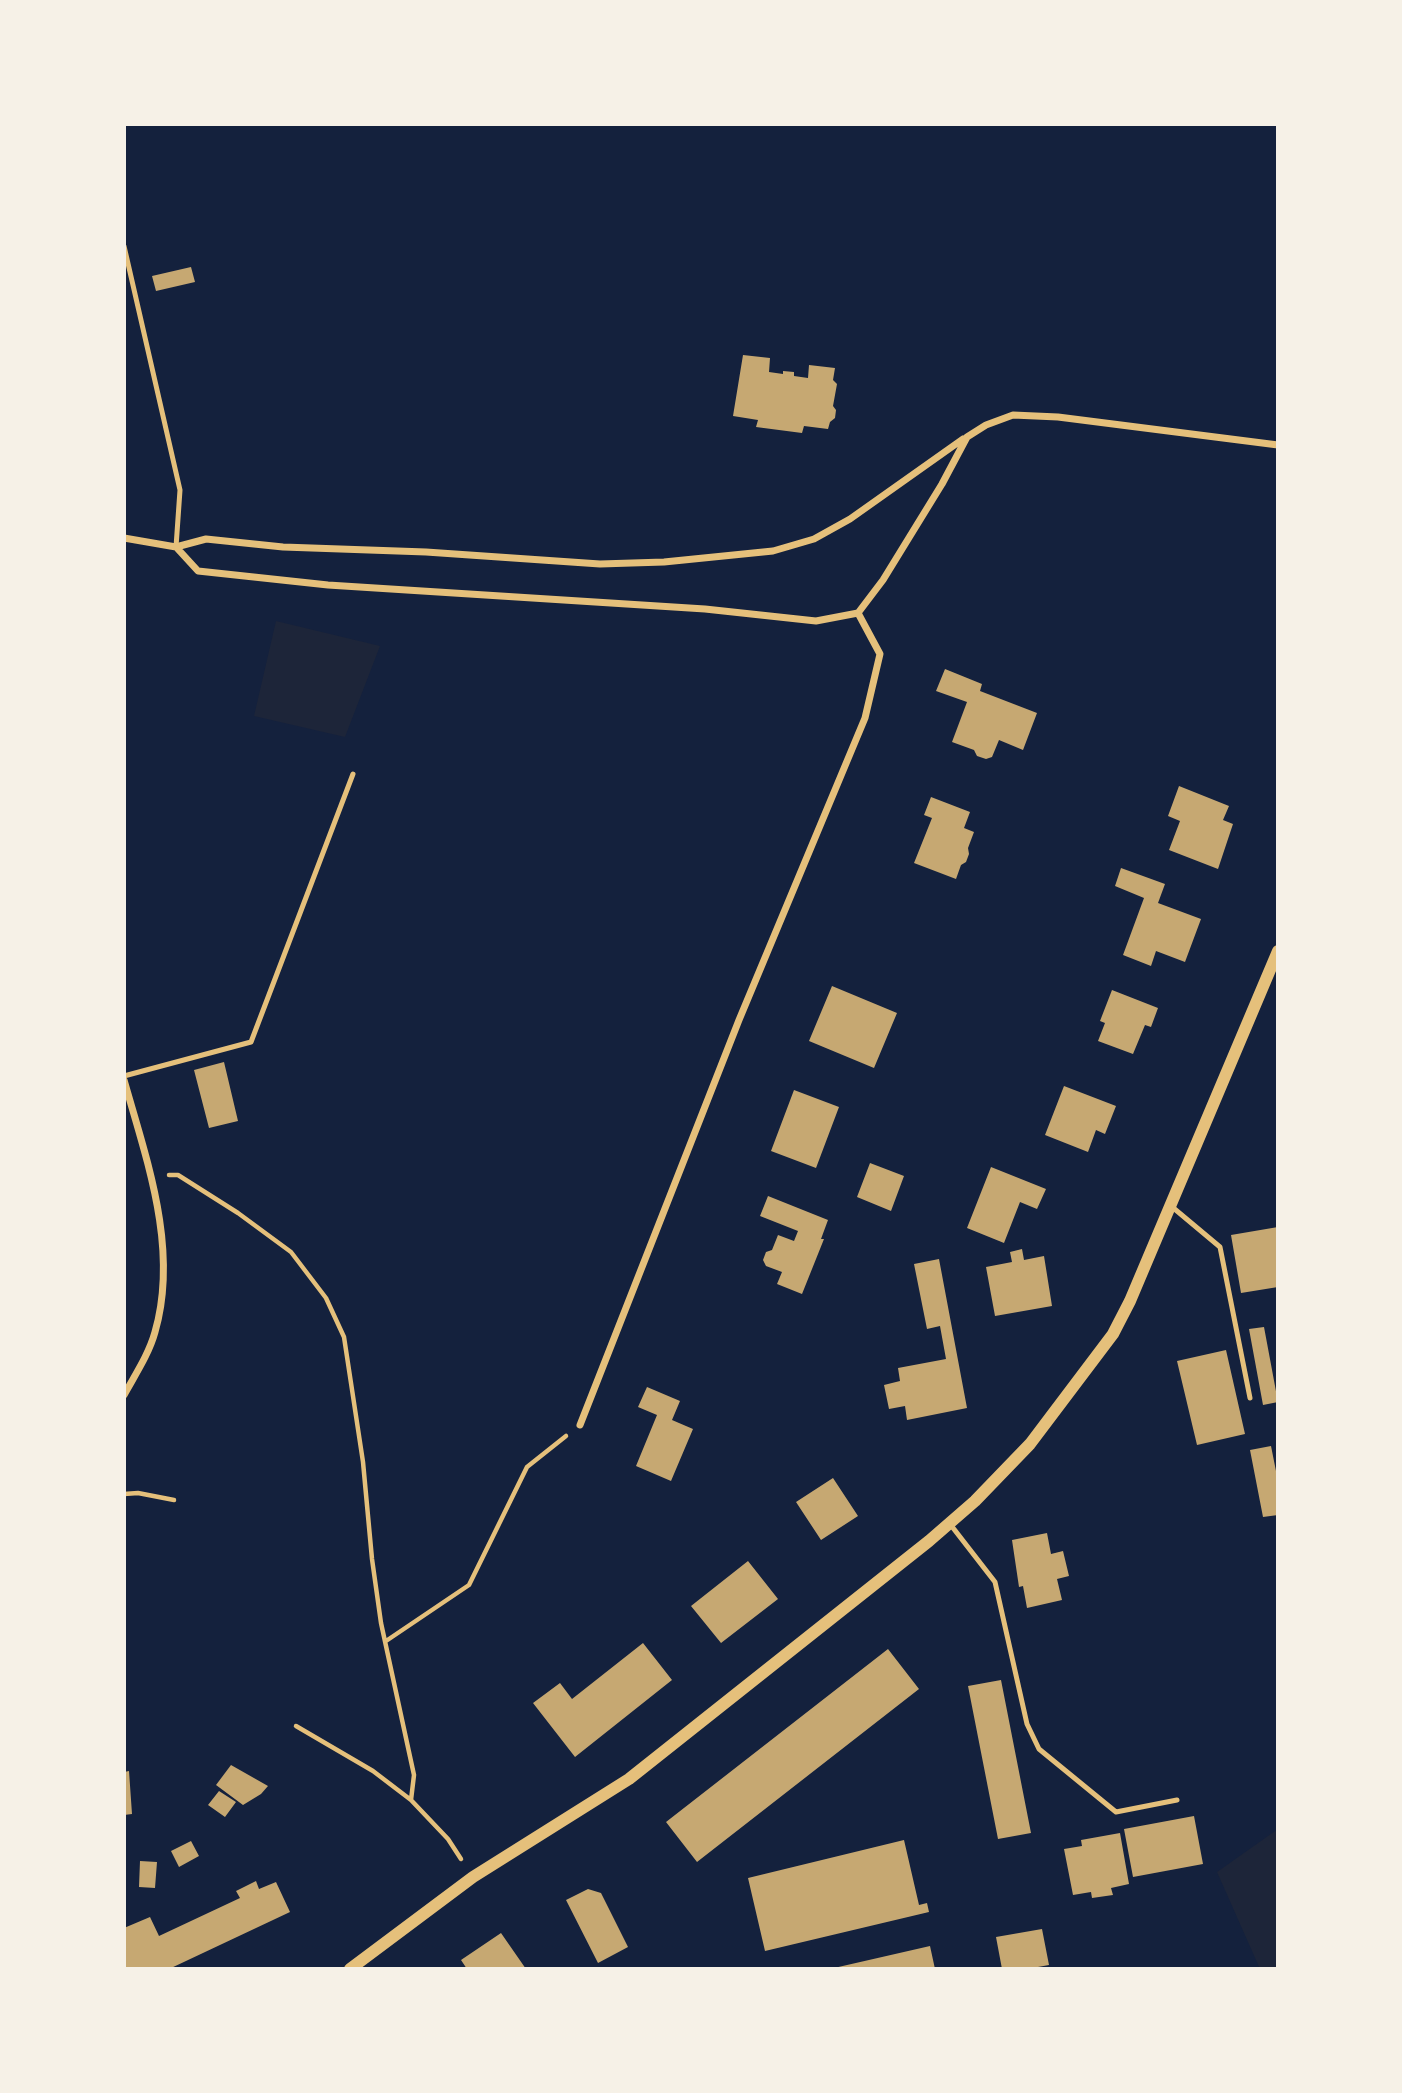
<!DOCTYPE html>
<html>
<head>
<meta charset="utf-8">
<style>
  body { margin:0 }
  #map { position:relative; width:1402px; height:2093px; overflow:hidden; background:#14213d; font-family:Karla,sans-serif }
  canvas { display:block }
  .frame { position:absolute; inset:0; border:126px solid #f6f1e7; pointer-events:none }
</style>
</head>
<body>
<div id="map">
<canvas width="1402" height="2093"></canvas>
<div class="frame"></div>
</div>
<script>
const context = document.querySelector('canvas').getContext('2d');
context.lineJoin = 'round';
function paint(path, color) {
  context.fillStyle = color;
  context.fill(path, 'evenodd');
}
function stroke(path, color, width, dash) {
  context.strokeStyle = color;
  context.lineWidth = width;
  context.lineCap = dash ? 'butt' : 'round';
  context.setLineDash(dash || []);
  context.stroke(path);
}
const green = new Path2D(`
  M276 621 380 646 345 737 254 716Z
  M1278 1829V1969H1260L1217 1872Z`);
const building = new Path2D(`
  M191 267 195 282 156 291 152 276Z
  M743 355 770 358 769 372 783 374V371L794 372V376L808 378 809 365 835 368 833 380 837 384 833 406 836 410 835 418 830 422 828 429 804 426 802 433 756 427 758 420 733 416Z
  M945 669 982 684 980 691 1037 713 1023 750 999 740 992 757 986 759 977 756 974 750 952 742 967 702 936 691Z
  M1179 786 1229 806 1223 820 1233 824 1218 869 1169 850 1180 821 1168 816Z
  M931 797 970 812 964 828 974 832 968 848 969 854 966 862 961 865 956 879 914 863 932 818 924 815Z
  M1121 868 1165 884 1158 903 1201 919 1185 962 1156 951 1151 966 1123 955 1144 898 1115 886Z
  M832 986 897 1013 874 1068 809 1041Z
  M1112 990 1158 1008 1151 1027 1145 1025 1133 1054 1098 1041 1105 1023 1100 1021Z
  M224 1062 238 1121 209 1128 194 1070Z
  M1064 1086 1116 1106 1105 1134 1096 1130 1088 1152 1045 1135Z
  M794 1090 839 1107 816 1168 771 1151Z
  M870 1163 904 1176 891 1211 857 1197Z
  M991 1167 1046 1189 1037 1209 1020 1202 1004 1243 967 1228Z
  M768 1196 828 1220 821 1239H824L802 1294 777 1284 782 1272 766 1266 763 1260 766 1252 772 1250 778 1235 794 1241 798 1231 760 1216Z
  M1278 1227V1287L1241 1293 1231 1235Z
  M1022 1249 1024 1260 1044 1256 1052 1306 995 1316 986 1267 1012 1262 1010 1252Z
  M939 1259 967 1408 907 1420 905 1406 889 1409 884 1385 900 1381 898 1368 946 1359 940 1326 927 1329 914 1264Z
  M1264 1327 1278 1402 1263 1405 1249 1329Z
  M1226 1350 1245 1434 1197 1445 1177 1361Z
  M647 1387 680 1401 672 1420 693 1429 671 1481 636 1466 657 1415 638 1407Z
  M1271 1446 1278 1481V1515L1263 1517 1250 1450Z
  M833 1478 858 1516 821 1540 796 1502Z
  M1047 1533 1051 1554 1063 1551 1069 1576 1057 1579 1062 1600 1027 1608 1023 1586 1019 1587 1012 1540Z
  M748 1561 778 1599 721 1643 691 1606Z
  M643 1643 672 1680 575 1757 533 1703 560 1683 572 1699Z
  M888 1649 919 1689 697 1862 666 1822Z
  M1001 1680 1031 1833 998 1839 968 1686Z
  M231 1765 268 1786 261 1794 243 1805 216 1785Z
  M129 1771 132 1814 124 1815V1772Z
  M219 1791 236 1802 225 1817 208 1805Z
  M1194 1816 1203 1864 1133 1877 1124 1829Z
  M1120 1833 1129 1884 1111 1888 1113 1895 1092 1898 1091 1892 1073 1895 1064 1849 1082 1846 1081 1840Z
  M904 1840 919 1905 927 1903 929 1912 765 1951 748 1878Z
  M191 1841 199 1856 179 1867 171 1851Z
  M140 1861 157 1862 155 1888 139 1887Z
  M256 1881 259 1889 276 1882 290 1912 169 1969H124V1928L150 1917 159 1936 240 1898 236 1891Z
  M588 1889 601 1893 628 1947 598 1963 566 1900Z
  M1042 1929 1049 1965 1027 1969H1002L996 1937Z
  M501 1933 526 1969H467L461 1960Z
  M930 1946 935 1969H834V1968Z`);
const path = new Path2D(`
  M169 1175H178L238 1213 291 1252 326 1298 344 1337 363 1462 372 1559 381 1623 414 1775 411 1800 448 1839 461 1859
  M124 1494 138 1493 174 1500
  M386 1641 469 1585 527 1467 566 1436
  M296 1726 373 1771 411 1800`);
const service = new Path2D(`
  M124 246 180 490 176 547
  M124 1076 251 1042 353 774
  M1171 1206 1220 1247 1250 1398
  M950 1524 995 1582 1027 1724 1039 1749 1116 1812 1177 1800`);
const minor = new Path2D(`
  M124 538 176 547 206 539 283 547 426 552 600 564 664 562 773 551 814 539 850 519 963 439
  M176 547 198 571 328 585 705 609 816 621 858 613 883 580 942 484 967 437 986 425 1013 415 1058 417 1278 445
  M124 1080C147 1161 179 1249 155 1332 149 1354 135 1375 124 1395
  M580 1425 739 1020 865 718 880 654 858 613`);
const tertiary = new Path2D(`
  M350 1969 473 1877 629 1779 929 1541 975 1501 1030 1444 1113 1334 1130 1301 1278 951`);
paint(green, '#1d2539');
paint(building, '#c6a872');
stroke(path, '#e5c07b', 4.5);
stroke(service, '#e5c07b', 5);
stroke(minor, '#e5c07b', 7);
stroke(tertiary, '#e5c07b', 12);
</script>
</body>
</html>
